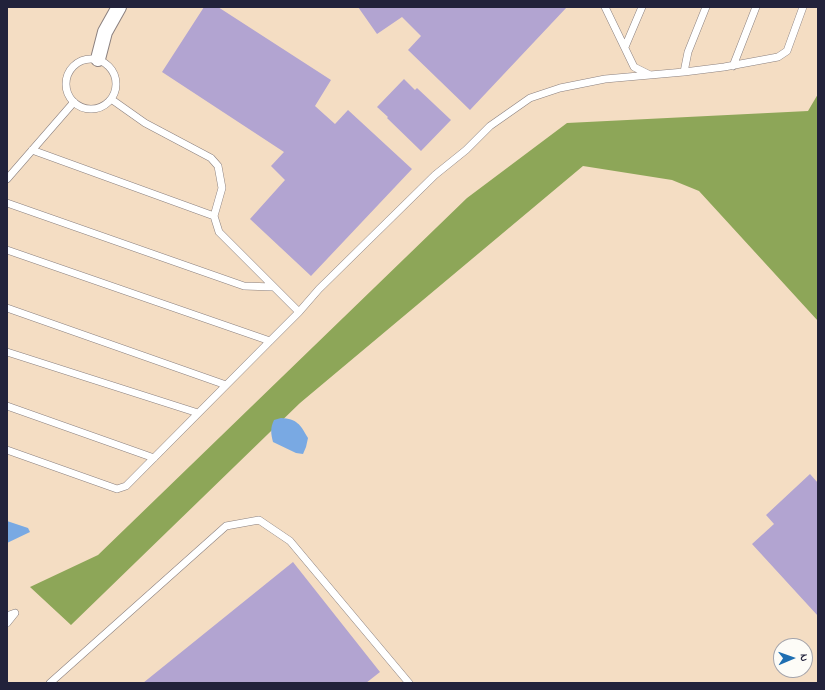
<!DOCTYPE html>
<html>
<head>
<meta charset="utf-8">
<style>
  body { margin:0 }
  #map { position:relative; width:825px; height:690px; overflow:hidden; background:#f4ddc3; font-family:"Indie Flower",sans-serif }
  canvas { display:block }
  .frame { position:absolute; inset:0; border:8px solid #22223b; pointer-events:none }
  .north { position:absolute; left:773px; top:638px; width:40px; height:40px; box-sizing:border-box; background:#fdfcf7; border:1px solid #a5a5ac; border-radius:50%; rotate:88deg; font-size:11px; font-weight:700; line-height:16px; text-align:center; color:#22223b }
  .north::after { content:''; display:block; margin:auto; width:14px; height:18px; background:#1f6fb2; clip-path:polygon(50% 0,100% 100%,50% 72%,0 100%) }
</style>
</head>
<body>
<div id="map">
<canvas width="825" height="690"></canvas>
<div class="frame"></div>
<div class="north">N</div>
</div>
<script>
const context = document.querySelector('canvas').getContext('2d');
context.lineJoin = 'round';
function paint(path, color) {
  context.fillStyle = color;
  context.fill(path, 'evenodd');
}
function stroke(path, color, width, dash) {
  context.strokeStyle = color;
  context.lineWidth = width;
  context.lineCap = dash ? 'butt' : 'round';
  context.setLineDash(dash || []);
  context.stroke(path);
}
const forest = new Path2D(`
  M818 94V321L699 191 672 180 583 166 300 403 71 625 30 587 98 555 467 198 567 123 808 111Z`);
const water = new Path2D(`
  M281 418C297 419 300 424 308 438L306 447 303 454 296 453 273 442C271 434 270 428 274 420Z
  M7 521 28 528 30 532 7 543Z`);
const building = new Path2D(`
  M204 7H218L331 80 315 106 335 124 348 110 412 169 311 276 250 219 285 180 271 166 284 152 162 72Z
  M358 7H567L470 110 408 50 421 36 402 17 377 34Z
  M404 79 415 90 417 88 451 120 421 151 387 118 388 117 377 107Z
  M810 474 818 483V616L752 544 774 524 766 515Z
  M293 562 380 672 366 683H143Z`);
const lane = new Path2D(`
  M605 7 634 67 650 75 684 72 688 52 706 7
  M625 47 642 7
  M66 84a25 25 0 1 1 50 0a25 25 0 1 1-50 0Z
  M733 66 756 7
  M684 72 724 67 778 57 787 51 803 7
  M111 99 145 123 211 158 218 166 222 188 214 216 219 232 299 312 319 289 435 175 466 150 490 126 530 98 560 88 605 79 650 75
  M32 150 214 216
  M7 179 74 102
  M7 203 244 286 273 287
  M7 250 270 341
  M7 308 226 385
  M7 352 198 413
  M7 406 154 458
  M7 450 117 489 126 486 270 341 299 312
  M7 616 15 613 7 623
  M50 683 226 526 259 520 290 541 409 683`);
const street = new Path2D(`
  M98 59 105 32 119 7`);
paint(forest, '#8da658');
paint(water, '#79a9e3');
paint(building, '#b2a4d1');
stroke(lane, '#8b807f', 8);
stroke(street, '#8b807f', 16);
stroke(lane, '#fff', 7);
stroke(street, '#fff', 14);
</script>
</body>
</html>
